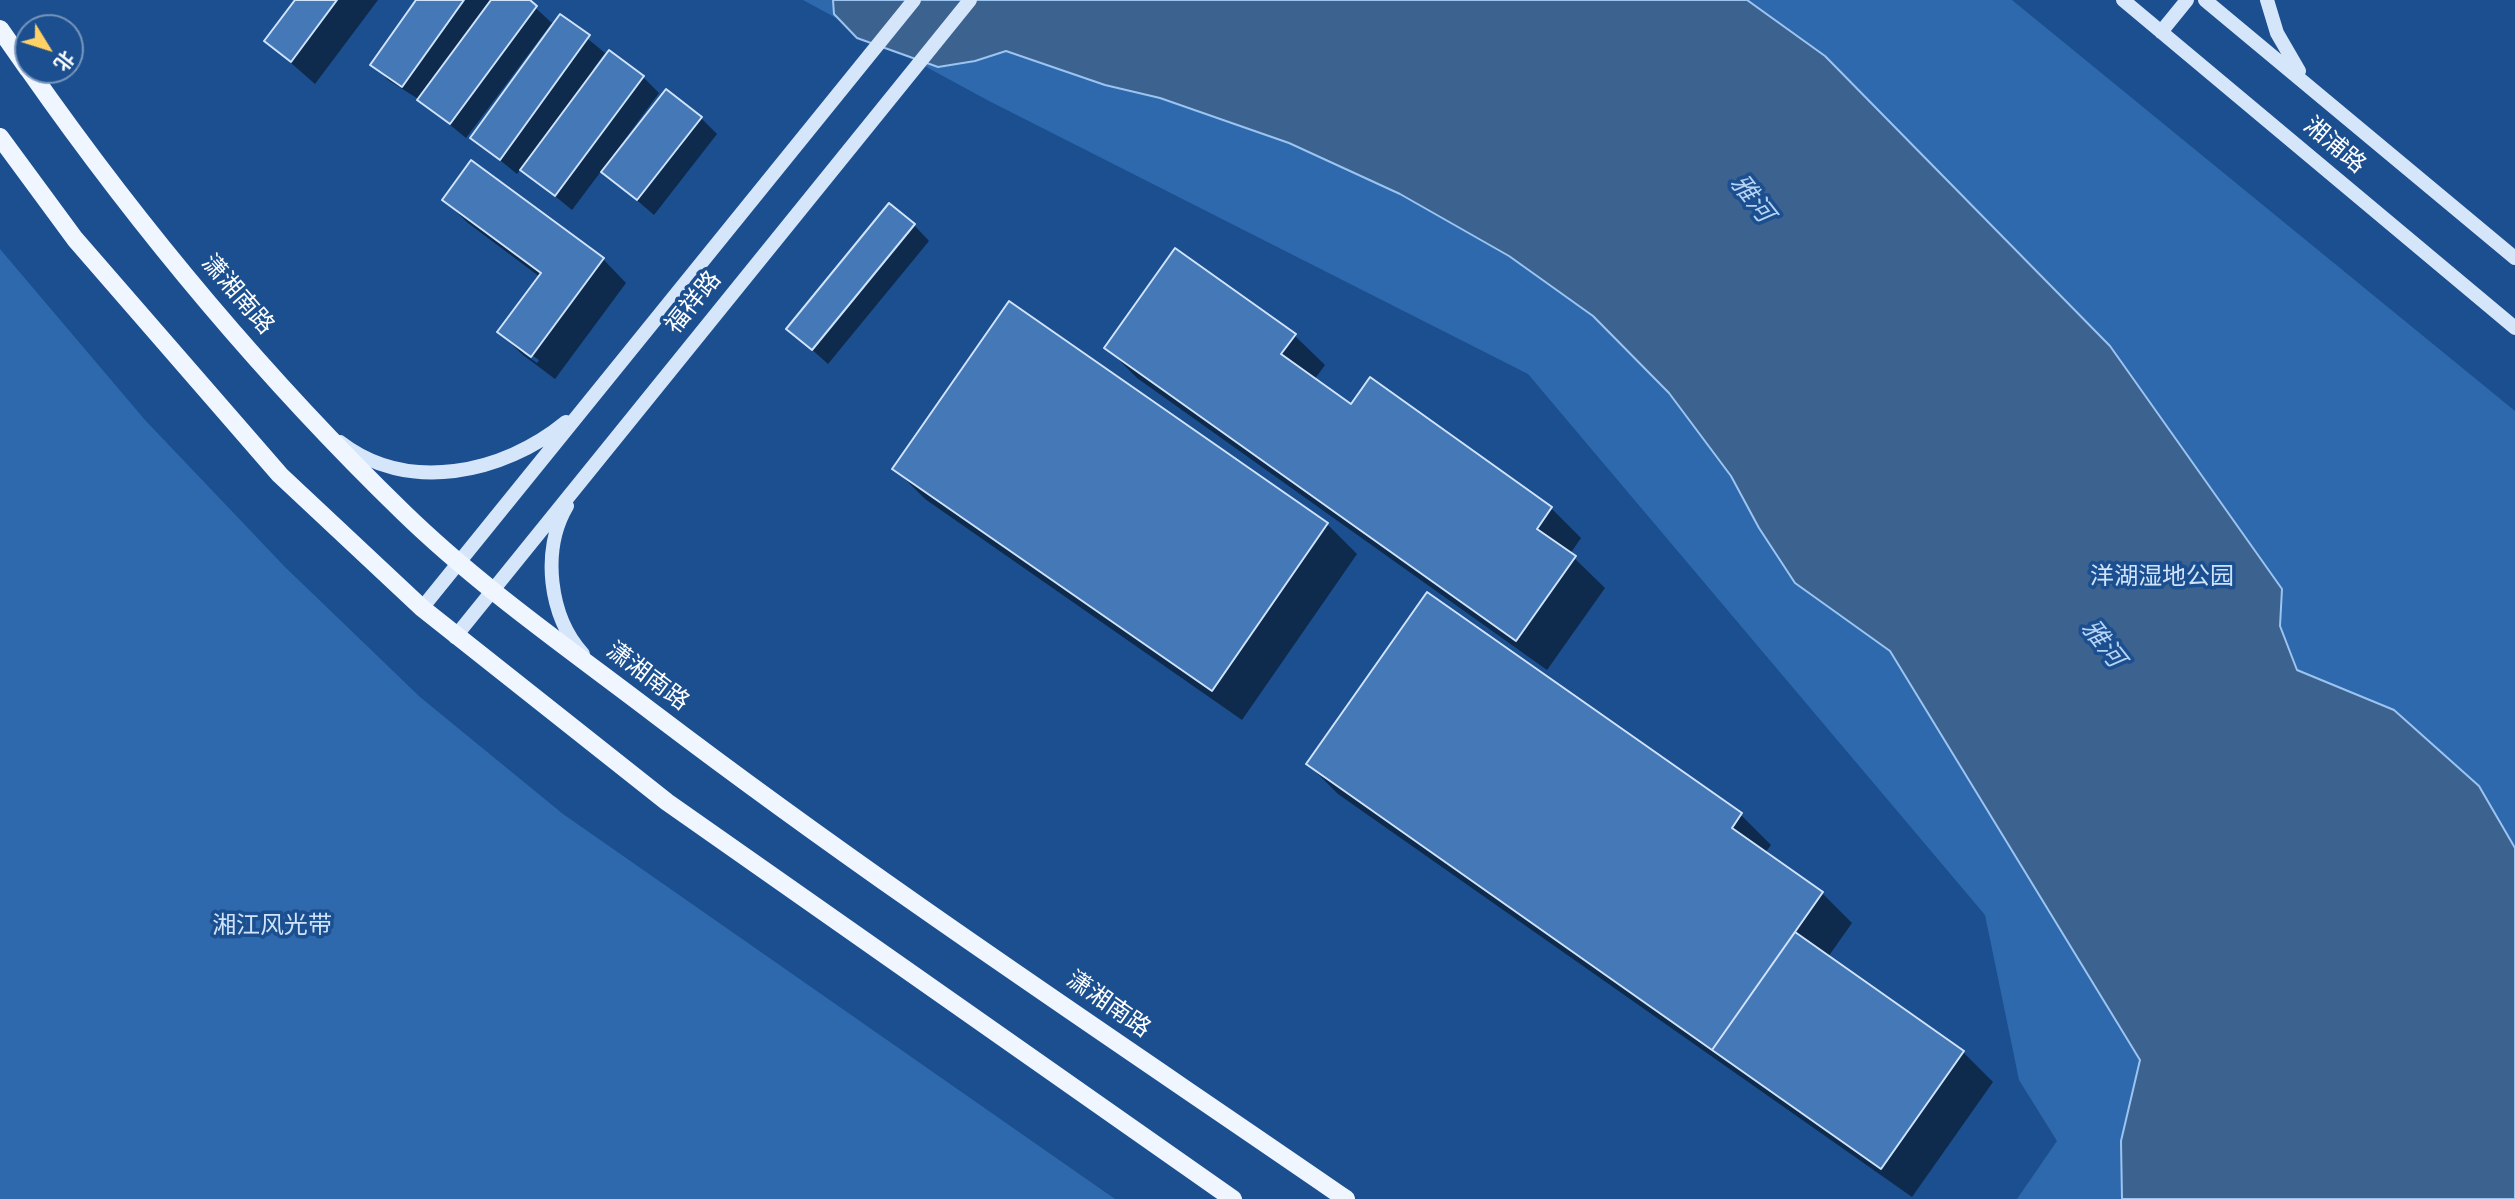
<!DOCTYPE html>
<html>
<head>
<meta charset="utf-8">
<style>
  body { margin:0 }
  #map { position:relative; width:2515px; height:1199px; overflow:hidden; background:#1b4f8f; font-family:"Varela Round","Noto Sans SC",sans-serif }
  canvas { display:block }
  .north { position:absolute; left:14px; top:14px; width:70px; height:70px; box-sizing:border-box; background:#1b4f8f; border:2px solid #7695bc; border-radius:50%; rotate:128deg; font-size:19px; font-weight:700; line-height:28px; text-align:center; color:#fff }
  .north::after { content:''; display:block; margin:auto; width:24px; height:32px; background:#ffd166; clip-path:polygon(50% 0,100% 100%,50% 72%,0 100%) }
</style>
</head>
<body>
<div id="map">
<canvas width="2515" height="1199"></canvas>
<div class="north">北</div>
</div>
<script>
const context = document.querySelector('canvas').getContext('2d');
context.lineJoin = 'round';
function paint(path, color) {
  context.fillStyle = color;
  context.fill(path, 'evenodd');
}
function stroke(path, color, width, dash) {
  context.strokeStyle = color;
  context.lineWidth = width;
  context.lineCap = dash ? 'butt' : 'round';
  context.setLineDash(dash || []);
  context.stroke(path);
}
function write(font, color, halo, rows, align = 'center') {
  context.font = font + ' "Varela Round","Noto Sans SC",sans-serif';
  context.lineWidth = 7;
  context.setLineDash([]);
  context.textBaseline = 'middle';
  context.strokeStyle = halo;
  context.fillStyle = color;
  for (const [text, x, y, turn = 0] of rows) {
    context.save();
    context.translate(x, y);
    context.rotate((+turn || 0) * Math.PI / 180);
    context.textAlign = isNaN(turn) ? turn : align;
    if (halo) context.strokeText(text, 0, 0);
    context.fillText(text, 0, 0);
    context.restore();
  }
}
const green = new Path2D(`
  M803 0H2012L2515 411V1199H2017L2057 1141 2019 1080 1985 915 1528 374 989 101Z
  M0 249 145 420 285 567 420 697 563 814 1115 1199H0Z`);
const water = new Path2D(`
  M833 0H1747L1825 56 2110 346 2282 589 2280 626 2297 670 2394 710 2479 786 2515 848V1199H2122L2121 1141 2140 1060 1890 651 1795 583 1759 528 1731 476 1669 393 1593 316 1509 256 1400 194 1289 143 1160 98 1105 85 1006 51 975 61 938 67 857 38 834 14Z`);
const shadow = new Path2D(`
  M297 0H378L315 84 266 41Z
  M419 0H527L554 25 560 16 605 53 593 69 595 71 643 77 659 93 608 162 610 164 701 118 717 134 654 215 602 170 572 210 521 168 517 174 473 138 554 26 551 24 466 138 420 100 388 80 373 64Z
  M472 163 603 259 626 283 555 379 523 355 499 332 540 277 468 223 444 200ZM523 349 539 360 537 363 523 353Z
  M914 225 929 241 828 364 788 328Z
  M1295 336 1325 365 1314 380 1352 407 1370 380 1551 508 1581 538 1570 554 1605 588 1547 670 1137 378 1107 348Z
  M895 469 1327 524 1357 554 1242 720 925 499Z
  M1428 594 1741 815 1771 845 1765 853 1822 893 1852 923 1828 957 1963 1052 1993 1082 1912 1197 1338 794 1308 764Z`);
const building = new Path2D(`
  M295 0H337L291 62 264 41Z
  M416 0H464L402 87 370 65Z
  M491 0H530L537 6 450 124 417 100Z
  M560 14 590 35 500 160 470 138Z
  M609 50 644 76 555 196 520 170Z
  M666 89 702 117 637 200 601 172Z
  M471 160 604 258 531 357 497 332 541 273 442 200Z
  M889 203 915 224 812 350 786 329Z
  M1175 248 1296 334 1281 354 1351 404 1370 377 1552 507 1537 529 1576 556 1516 641 1104 348Z
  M1009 301 1328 523 1212 691 892 469Z
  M1427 592 1742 813 1732 828 1823 892 1712 1050 1306 764Z
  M1795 932 1964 1051 1881 1169 1712 1050Z`);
const secondary = new Path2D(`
  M2123 0 2515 328
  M2205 0 2515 258
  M2267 0 2277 33 2299 71
  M2161 32 2187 0
  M340 442C407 494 503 474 566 422
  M567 506C541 550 549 617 583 654
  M422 608 914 0
  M455 637 970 0`);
const primary = new Path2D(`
  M0 29 28 69
  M29 70C139 227 265 378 403 512 480 587 571 650 656 715 880 885 1115 1040 1346 1199
  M0 137 75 239 280 475 422 608 667 802 1233 1199`);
const streetNames = [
  ["湘浦路",2334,146,40],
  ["潇湘南路",237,295,49],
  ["福祥路",694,303,-51],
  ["潇湘南路",647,677,37],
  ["潇湘南路",1108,1005,35]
];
const parkNames = [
  ["洋湖湿地公园",2162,578],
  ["湘江风光带",272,927]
];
const waterNames = [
  ["雅河",1751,199,52],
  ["雅河",2102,644,52]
];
paint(green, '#2e69ad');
paint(water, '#3c6290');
stroke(water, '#9cc4f0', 2);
paint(shadow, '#0007');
paint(building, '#4478b7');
stroke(building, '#cfe3fa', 2);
stroke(secondary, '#d6e6fa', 14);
stroke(primary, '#f0f6ff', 18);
write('24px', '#fff', '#1b4f8f', streetNames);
write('24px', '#cfe3fa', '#1b4f8f', parkNames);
write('italic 26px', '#b5d3f5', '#1b4f8f', waterNames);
</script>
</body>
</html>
